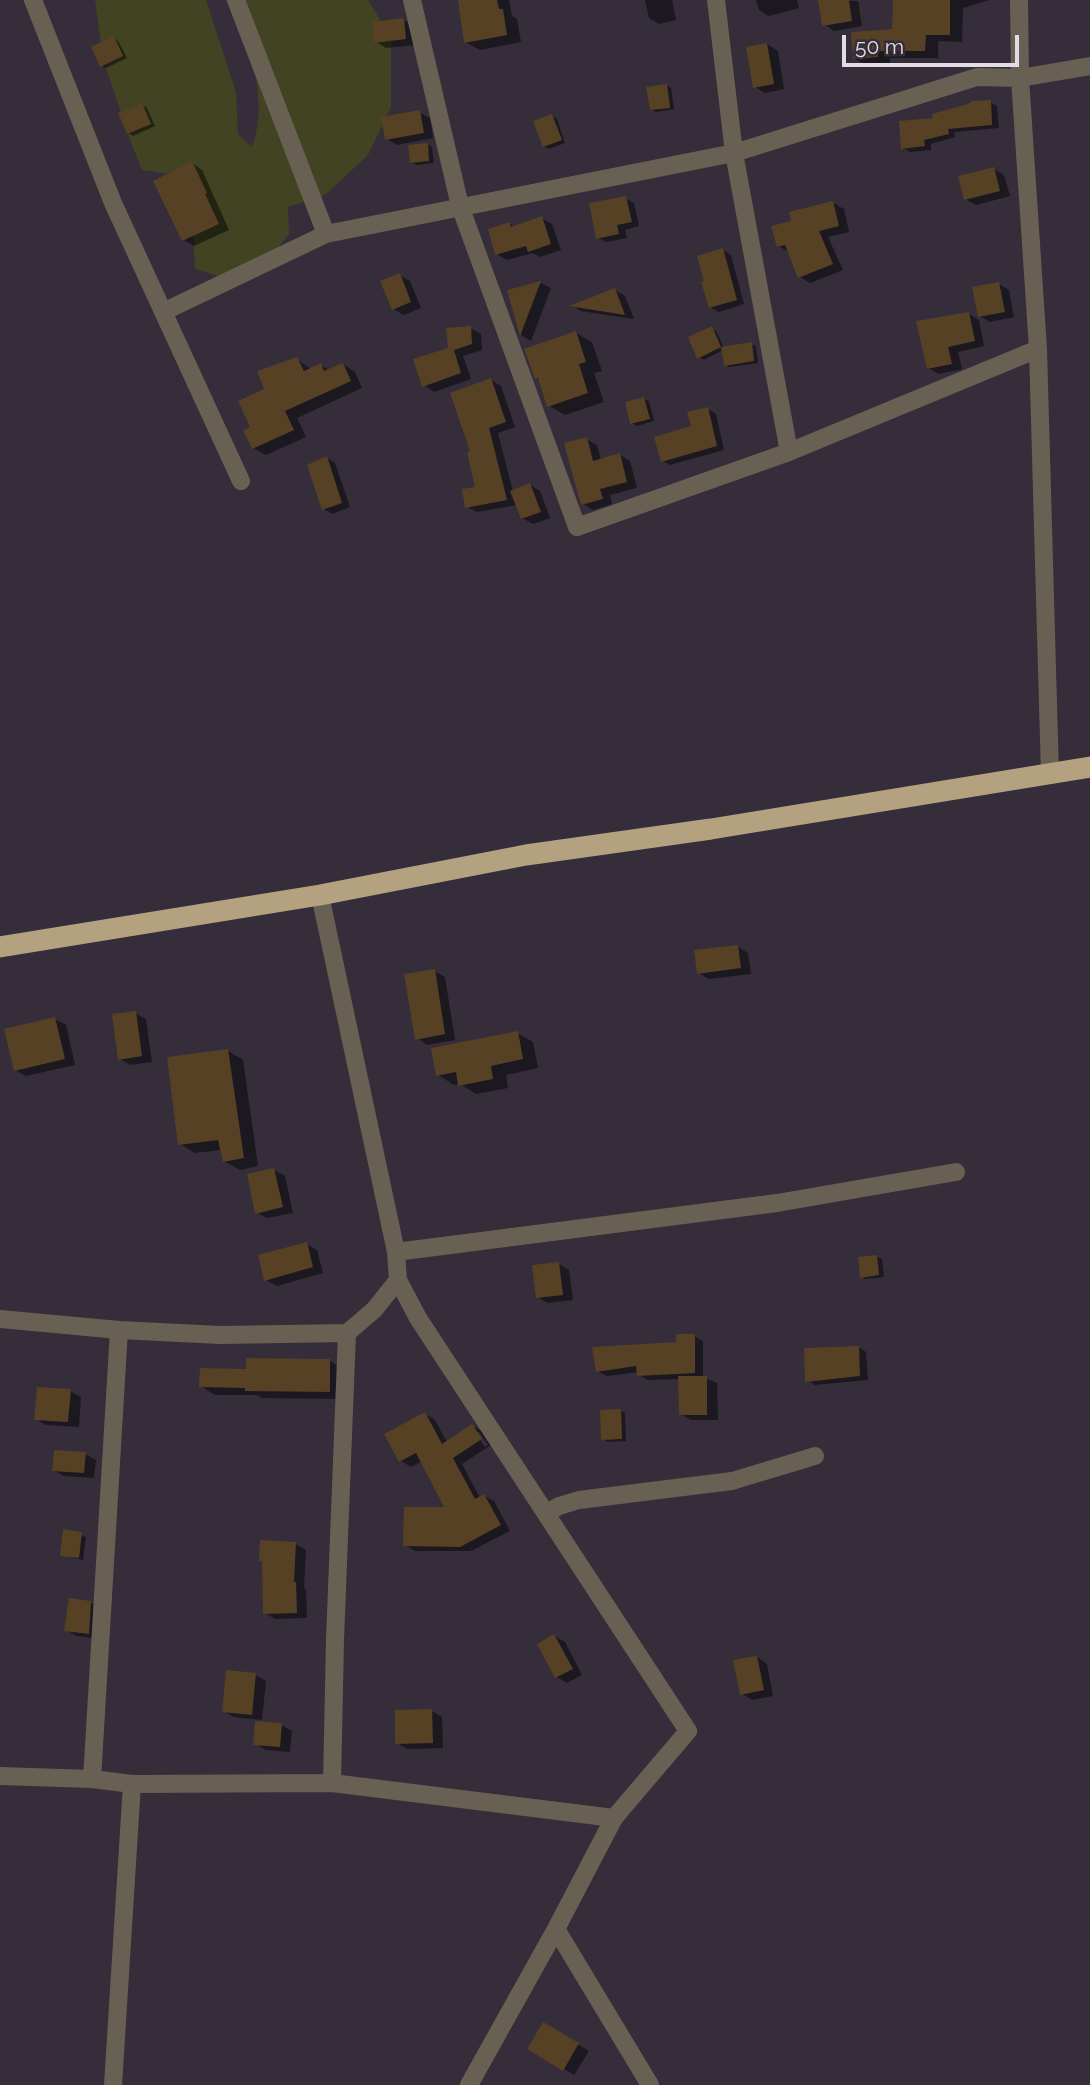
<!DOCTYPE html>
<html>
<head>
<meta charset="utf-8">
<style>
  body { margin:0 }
  #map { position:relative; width:1090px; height:2085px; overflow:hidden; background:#352d3a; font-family:Raleway,sans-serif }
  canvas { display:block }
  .scale { position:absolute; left:842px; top:35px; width:177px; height:32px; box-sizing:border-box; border:4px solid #e2dde5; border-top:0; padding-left:9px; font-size:21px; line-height:24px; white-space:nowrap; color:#e2dde5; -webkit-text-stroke:5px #352d3a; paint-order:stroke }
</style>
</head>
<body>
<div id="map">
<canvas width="1090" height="2085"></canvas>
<div class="scale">50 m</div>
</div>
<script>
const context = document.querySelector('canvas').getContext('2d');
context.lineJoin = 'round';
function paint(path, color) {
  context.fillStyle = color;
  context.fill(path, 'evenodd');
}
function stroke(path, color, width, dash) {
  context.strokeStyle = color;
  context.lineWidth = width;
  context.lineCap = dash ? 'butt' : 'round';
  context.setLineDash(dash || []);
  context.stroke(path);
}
const green = new Path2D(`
  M95 0H206L236 92 238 134 252 147C270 98 248 46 232 0H368L391 37V107L368 155 325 195 288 207 289 234 272 255 241 283 195 269 191 190 171 174 142 170 130 140 103 59Z`);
const shadow = new Path2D(`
  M460 0H509L512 16 517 19 521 42 480 50 465 42Z
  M645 0H672L676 20 659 24 649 18Z
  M756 0H797L799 8 769 16 759 10Z
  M820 0 858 1 862 26 834 31 824 24Z
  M894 0H989L963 8 962 42 938 41V58H890V64L867 66 854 58 894 31Z
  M404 20 414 26 416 45 386 48 376 42Z
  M114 38 118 41 127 58 106 68 101 65Z
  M767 44 778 51 784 89 765 93 754 86Z
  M666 85 671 88 674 109 656 112 651 109Z
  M990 102 997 106 999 128 954 132 955 137 931 144V150L910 152 903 148 936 119Z
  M142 105 147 108 155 126 133 136 128 133Z
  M419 112 430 118 433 138 397 145 387 139Z
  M552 116 557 119 565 143 549 149 544 146Z
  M428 144 432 147 434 163 417 165 412 162Z
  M192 163 202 170 229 230 194 246 184 240Z
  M994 169 1004 175 1010 196 976 205 965 199Z
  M625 198 634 203 639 226 625 230 627 238 606 242 598 238Z
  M833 203 844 209 849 232 828 237 843 270 810 283 800 277 789 252 778 246 793 223Z
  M541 218 552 224 561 250 540 257 533 253 507 260 497 254 510 224 515 227Z
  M723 250 731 255 744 304 719 312 710 307Z
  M399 275 410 281 421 308 404 315 393 309Z
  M541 283 551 288 531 341 521 335 509 291Z
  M999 284 1009 290 1014 317 990 322 980 316Z
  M615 290 625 296 634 319 581 311 573 306Z
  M969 314 979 320 984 346 958 352 962 369 939 374 928 368Z
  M470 328 481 334 482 350 463 356 471 379 434 392 424 385 450 349Z
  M712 328 716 331 724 348 751 344 756 346 758 363 730 367 725 365 723 350 704 360 699 357Z
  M576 333 592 342 602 371 594 373 604 402 565 415 548 405 540 380 536 378Z
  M296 359 311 369 320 365 329 370 343 364 355 372 362 388 297 418 306 437 266 455 253 448V428L266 390Z
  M491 380 501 386 515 427 498 433 513 492 530 485 540 491 550 518 533 524 522 518 517 505 477 512 467 507 477 488 473 452Z
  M644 399 649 401 654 421 637 426 632 423Z
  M708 409 716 414 724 450 670 465 663 461Z
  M586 439 597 445 601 460 620 455 630 461 637 488 610 495 612 504 593 510 582 503Z
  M327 458 335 463 350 507 332 514 324 509Z
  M738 947 748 953 751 974 709 979 699 973Z
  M434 971 445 977 455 1040 427 1045 417 1038Z
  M135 1013 146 1019 152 1062 130 1065 120 1059Z
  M55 1019 66 1025 75 1065 26 1076 15 1070Z
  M517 1033 533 1042 538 1068 506 1075 508 1088 476 1094 460 1084 454 1085 438 1075Z
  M228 1051 243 1060 258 1166 240 1170 224 1161 222 1150 195 1153 180 1144Z
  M274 1170 285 1176 293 1213 267 1218 256 1212Z
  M306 1244 317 1250 323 1273 277 1286 266 1280Z
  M877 1257 882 1259 884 1277 866 1279 861 1277Z
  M559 1264 569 1270 573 1300 548 1303 537 1297Z
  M694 1336 703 1341V1377L717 1383 718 1420H691L680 1414V1379L648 1380 639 1375V1372L607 1376 597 1371 678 1344Z
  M858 1347 866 1352 868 1380 815 1385 807 1380Z
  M330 1361 345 1370 344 1399 262 1398 257 1395H215L201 1386 247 1370Z
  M70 1391 81 1397 79 1427 46 1425 36 1419Z
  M620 1411 625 1413 626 1441 608 1442 603 1439Z
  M425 1414 435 1420 447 1442 472 1426 482 1431 491 1445 462 1464 480 1498 484 1496 494 1501 510 1531 471 1551H415L405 1545 447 1509 422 1461 411 1467 401 1461ZM475 1432H479L488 1445 485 1447Z
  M85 1454 96 1460 94 1478 64 1476 53 1470Z
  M65 1531 86 1537 83 1560 62 1555Z
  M295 1544 306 1550 304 1588 306 1589 307 1618 275 1619 265 1613 264 1562 261 1560Z
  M91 1603 101 1609 100 1639 77 1636 66 1630Z
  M554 1636 565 1642 582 1675 567 1683 557 1677 539 1645Z
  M757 1657 767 1664 773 1696 752 1700 741 1693Z
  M255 1675 266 1681 262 1720 234 1717 224 1711Z
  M432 1711 442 1717 443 1748 407 1749 397 1743Z
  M281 1725 292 1731 290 1752 266 1750 255 1744Z
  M544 2024 589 2051 574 2075 529 2048Z`);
const building = new Path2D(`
  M458 0H497L499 9H503L507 35 464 43Z
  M818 0H849L852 21 822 26Z
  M893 0H950V35H926L925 51H878V57L853 59 851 32 892 29Z
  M404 18 406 39 374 43 372 22Z
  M114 36 123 56 100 67 91 47Z
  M767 43 774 84 753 88 746 47Z
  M667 84 670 108 650 110 646 87Z
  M991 100 992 125 948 129 949 134 924 140 925 146 901 149 899 121 933 118 932 114 971 103V101Z
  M142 103 151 124 127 134 118 113Z
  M420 110 424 133 385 140 381 117Z
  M552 114 562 140 543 147 533 121Z
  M428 143 429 161 410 163 408 145Z
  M192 161 207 193 205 194 219 224 182 241 153 181Z
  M994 167 1000 191 964 200 958 176Z
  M626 196 632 222 617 225 619 234 596 239 589 203Z
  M833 201 839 226 819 231 833 264 798 278 785 245 777 247 771 226 791 221 789 212Z
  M542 216 551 244 528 252 526 246 495 255 488 229 510 222 511 227Z
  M723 248 737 300 709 308 701 282 704 281 697 256Z
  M400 273 411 302 392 310 380 281Z
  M541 281 520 336 507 290Z
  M999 282 1005 312 978 317 972 287Z
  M615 288 625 315 569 306Z
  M969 312 975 341 948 347 952 364 927 369 916 321Z
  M471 326 472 344 454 350 461 373 422 387 413 359 448 348 446 328Z
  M712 326 721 347 697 359 688 337Z
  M576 331 586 362 579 364 588 393 547 407 538 378 535 379 524 349Z
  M752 342 754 361 724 366 721 347Z
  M297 357 304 371 321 363 324 371 343 363 351 381 285 411 294 430 252 449 243 430 250 427 238 401 264 389 257 371Z
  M491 378 506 422 489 428 507 500 465 508 462 489 475 487 467 452 470 451 450 393Z
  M644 397 650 419 630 424 625 402Z
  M708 407 717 446 661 462 654 437 691 426 687 412Z
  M587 437 593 461 620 453 627 482 600 489 603 499 581 505 564 443Z
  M327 456 342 503 322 510 307 465Z
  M530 483 541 512 521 519 510 491Z
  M738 945 741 968 697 974 694 950Z
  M435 969 445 1034 415 1040 404 974Z
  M136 1011 142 1056 118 1060 112 1014Z
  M55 1017 65 1059 14 1071 4 1029Z
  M518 1031 523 1059 491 1066 493 1079 458 1086 456 1072 436 1076 431 1048Z
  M228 1049 244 1158 223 1162 218 1140 178 1145 167 1057Z
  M274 1168 283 1207 255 1214 247 1174Z
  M307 1242 313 1267 264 1281 258 1255Z
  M877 1255 879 1275 860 1278 858 1257Z
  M559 1262 563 1295 536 1298 532 1265Z
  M676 1334H695V1373L637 1376 636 1366 596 1372 592 1347 676 1342Z
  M859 1346 860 1376 805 1382 804 1348Z
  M246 1358 330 1359V1392L245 1391V1388L199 1387 200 1368 246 1369Z
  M678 1376H707V1415H679Z
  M37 1387 71 1389 68 1422 34 1420Z
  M621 1409 622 1439 601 1440 600 1410Z
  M425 1412 442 1444 472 1424 482 1439 453 1458 475 1499 484 1494 501 1525 460 1547 403 1546 404 1507H444L416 1453 399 1462 384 1434Z
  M54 1450 86 1452 84 1473 52 1471Z
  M63 1529 82 1532 79 1558 60 1556Z
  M260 1540 296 1542 294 1582H296L297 1613 263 1614 262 1561H259Z
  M69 1598 91 1601 89 1634 64 1631Z
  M554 1634 573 1669 555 1678 537 1644Z
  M757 1656 764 1690 740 1695 733 1660Z
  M226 1670 256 1673 252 1715 222 1712Z
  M432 1709 433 1743 395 1744V1710Z
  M255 1721 282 1723 280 1747 253 1745Z
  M543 2022 579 2043 563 2071 527 2049Z`);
const street = new Path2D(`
  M33 0 113 203 241 481
  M236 0 326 234
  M412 0 460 206 577 527 789 452 1038 349
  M716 0 734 153 789 452
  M1019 0 1020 78 1038 349 1050 775
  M163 312 326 234 734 153 977 77 1020 78 1090 66
  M396 1252 777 1203 956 1172
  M398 1280 418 1318 688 1731 614 1818 556 1929 469 2085
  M0 1319 119 1330 220 1335 347 1333 374 1310 398 1280 396 1252 320 895
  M547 1513 559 1506 579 1500 732 1481 815 1456
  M0 1776 92 1779 132 1784 332 1783 614 1818
  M92 1779 119 1330
  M332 1783 335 1640 347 1333
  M556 1929 650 2085
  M113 2085 132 1784`);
const highway = new Path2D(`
  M0 947 320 895 526 855 711 829 1090 767`);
paint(green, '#424322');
paint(shadow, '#0007');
paint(building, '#564125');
stroke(street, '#686153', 18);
stroke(highway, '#b4a180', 21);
</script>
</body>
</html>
